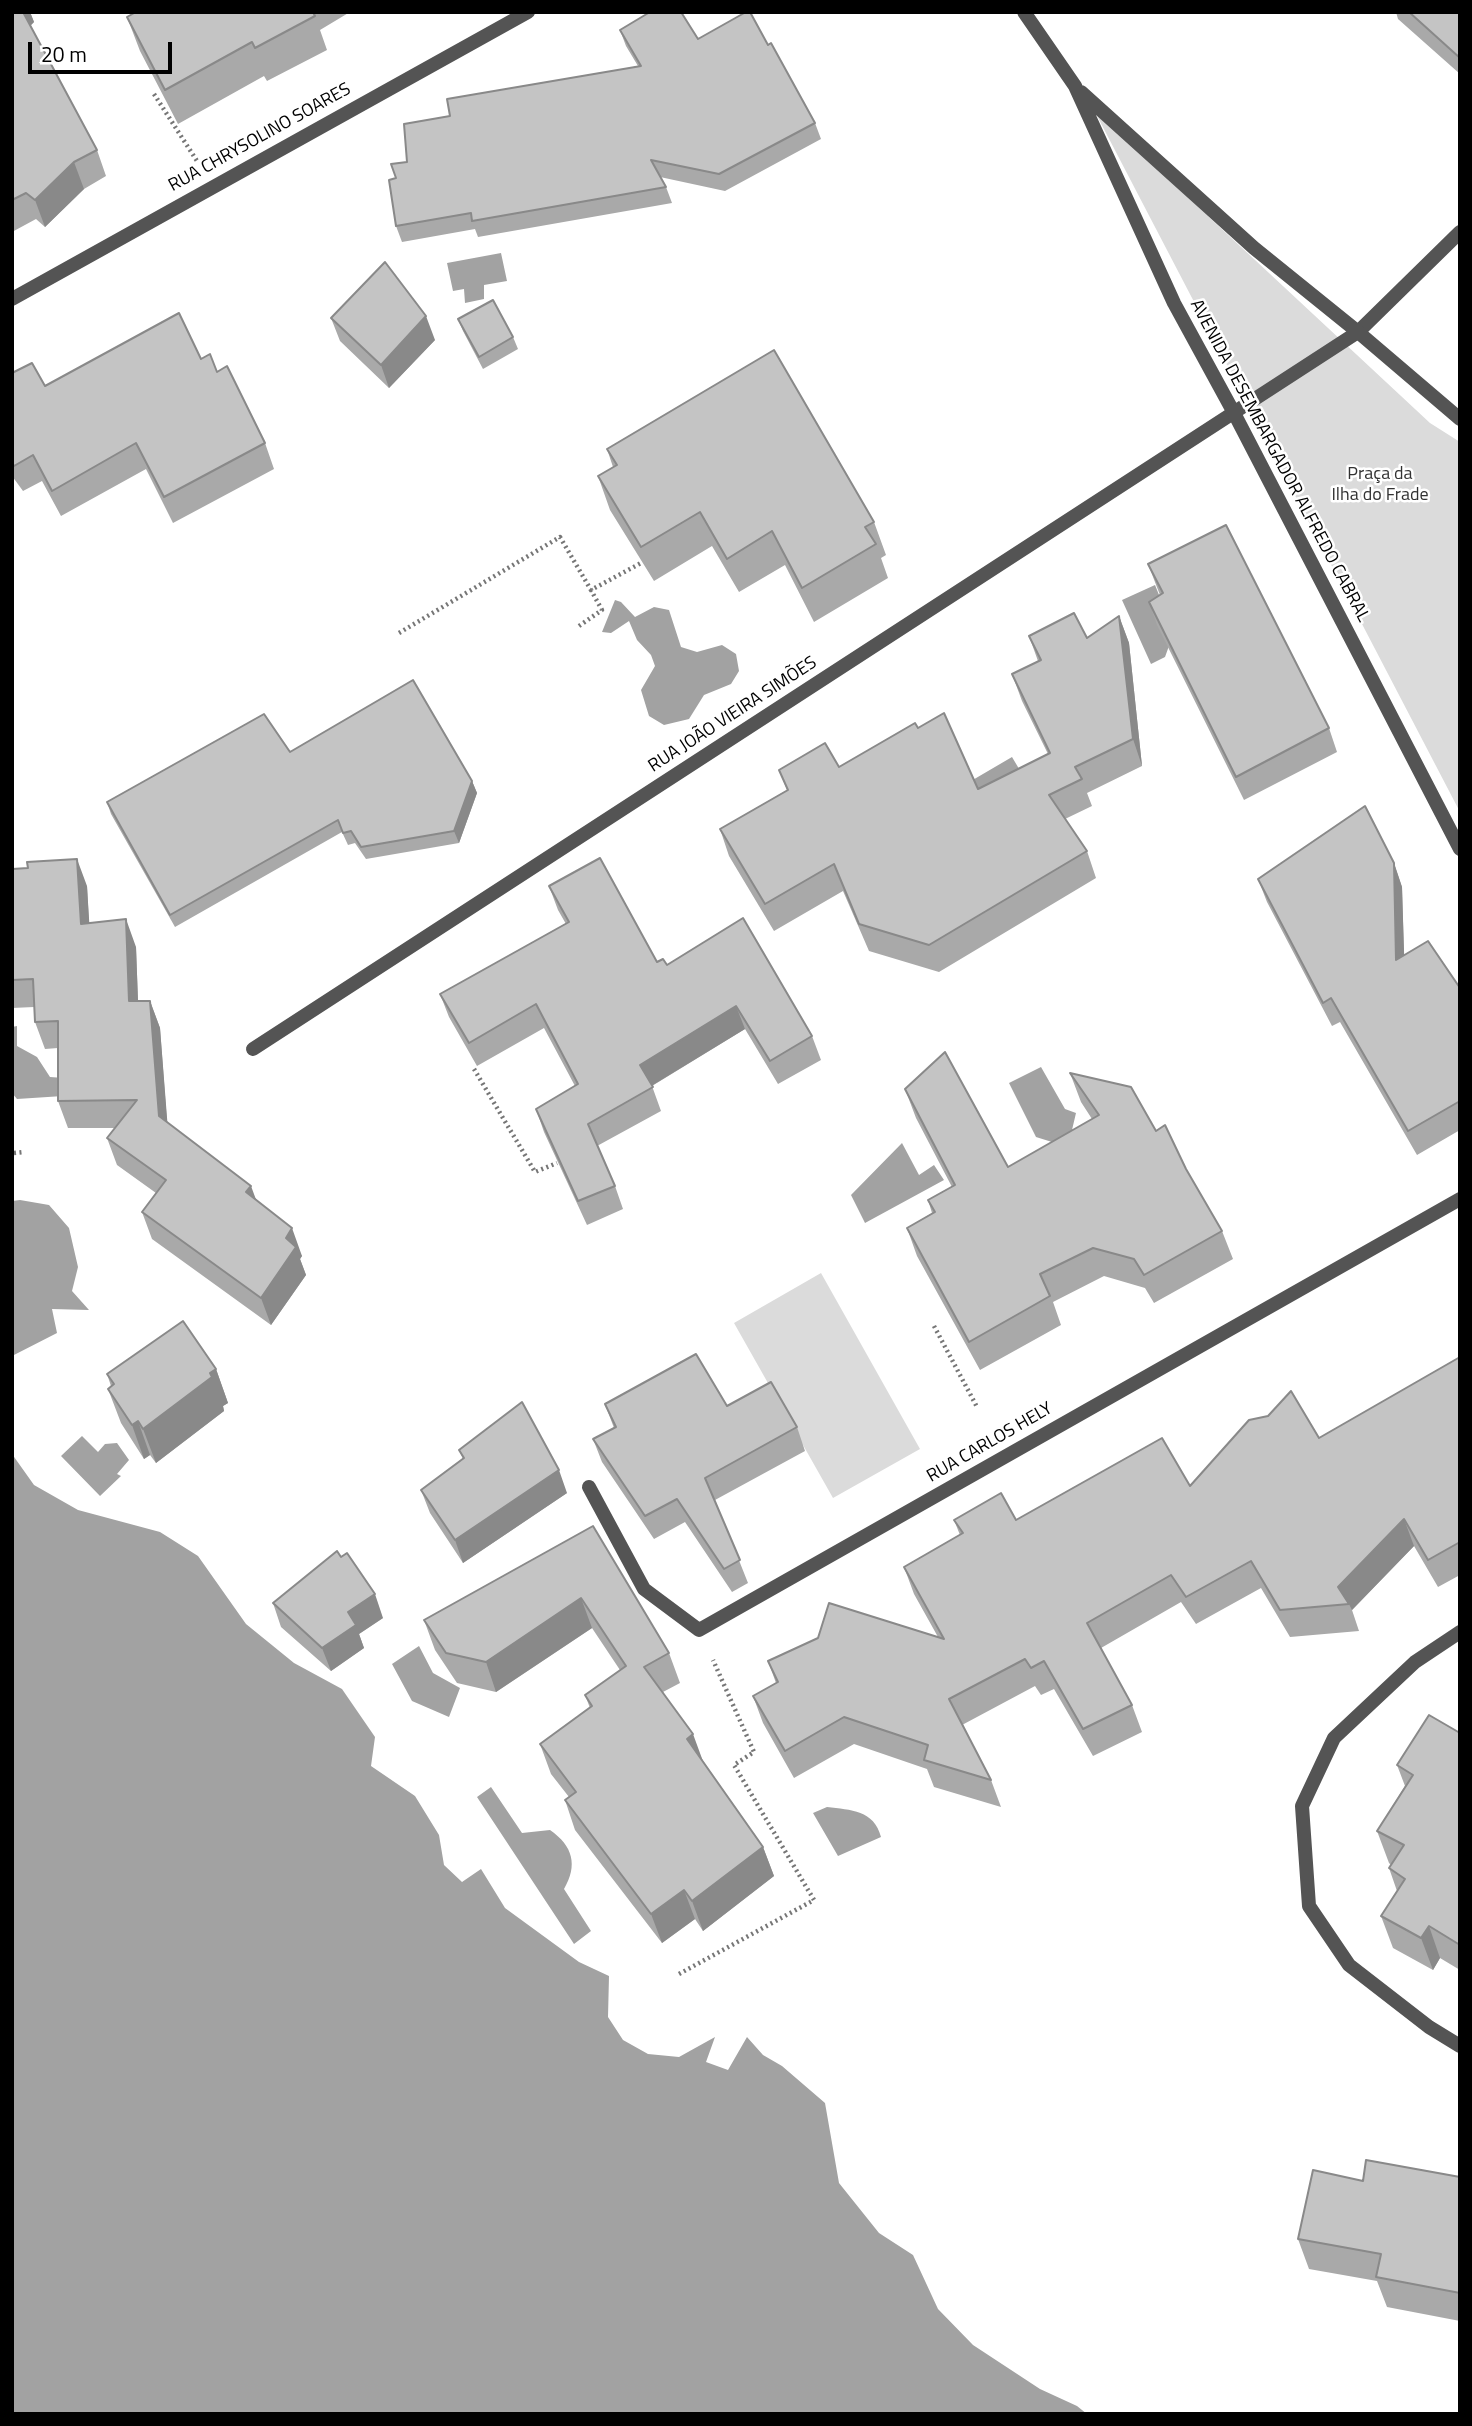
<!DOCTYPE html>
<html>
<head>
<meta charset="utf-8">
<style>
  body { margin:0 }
  #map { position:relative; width:1472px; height:2426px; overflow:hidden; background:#fff; font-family:"Titillium Web",sans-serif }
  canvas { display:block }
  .frame { position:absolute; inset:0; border:14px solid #000; pointer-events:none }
  .scale { position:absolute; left:28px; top:42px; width:144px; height:32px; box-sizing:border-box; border:4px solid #000; border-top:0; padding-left:9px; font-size:21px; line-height:24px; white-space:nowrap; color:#000; -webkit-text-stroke:5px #fff; paint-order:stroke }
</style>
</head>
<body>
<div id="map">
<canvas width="1472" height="2426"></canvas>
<div class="frame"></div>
<div class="scale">20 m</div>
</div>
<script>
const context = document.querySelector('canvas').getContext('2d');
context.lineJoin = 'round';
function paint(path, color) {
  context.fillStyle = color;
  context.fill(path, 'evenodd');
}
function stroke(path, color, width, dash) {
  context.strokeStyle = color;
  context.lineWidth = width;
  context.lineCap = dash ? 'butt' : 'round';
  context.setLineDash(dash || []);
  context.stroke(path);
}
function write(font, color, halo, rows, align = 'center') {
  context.font = font + ' "Titillium Web",sans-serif';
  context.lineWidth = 5;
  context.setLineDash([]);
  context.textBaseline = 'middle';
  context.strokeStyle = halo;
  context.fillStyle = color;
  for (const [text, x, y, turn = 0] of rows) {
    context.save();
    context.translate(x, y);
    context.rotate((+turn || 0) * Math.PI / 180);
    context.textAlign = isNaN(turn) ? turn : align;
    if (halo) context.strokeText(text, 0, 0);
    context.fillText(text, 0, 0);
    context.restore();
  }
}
const green = new Path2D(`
  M1094 110 1430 423 1460 442V812Z
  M821 1273 920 1449 833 1498 734 1323Z`);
const water = new Path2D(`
  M501 253 507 281 484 285V299L465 303 464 289 453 291 447 263Z
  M1155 585 1174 632 1165 657 1151 664 1122 600Z
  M615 600 621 602 635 617 654 607 669 610 681 647 697 652 722 645 736 654 739 671 731 684 704 695 689 719 664 725 649 716 641 690 655 666 651 655 637 640 629 621 611 633 602 632Z
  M1012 757 1050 821 994 822 971 781Z
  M17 1026V1046L37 1057 50 1077 64 1078 63 1096 17 1099 12 1093V1027Z
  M1041 1067 1065 1109 1076 1113 1068 1147 1036 1137 1009 1083Z
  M902 1143 919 1175 934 1165 944 1180 865 1223 851 1195Z
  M20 1200 49 1205 69 1228 78 1267 72 1291 89 1310 52 1309 57 1333 12 1356V1201Z
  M82 1436 98 1452 105 1444 117 1443 129 1460 117 1474 121 1476 100 1496 61 1456Z
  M12 1454 34 1485 78 1510 160 1532 198 1556 246 1624 294 1663 342 1689 375 1737 371 1766 415 1796 439 1835 444 1865 462 1882 481 1869 505 1908 579 1962 609 1976 608 2017 623 2040 648 2054 679 2057 715 2037 706 2062 728 2070 747 2037 763 2055 782 2066 825 2103 839 2183 879 2233 913 2255 938 2309 973 2345 1040 2389 1077 2406 1087 2414H12Z
  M419 1646 433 1673 460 1688 449 1717 412 1701 392 1664Z
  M491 1787 522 1833 550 1830C573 1846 578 1865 564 1889L591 1931 574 1944 477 1797Z
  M827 1807C851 1810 874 1810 881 1837L838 1856 813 1813Z`);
const path = new Path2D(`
  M154 94 197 161
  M579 626 602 610 591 590
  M399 633 560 537 591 590 641 563
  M474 1069 535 1172 557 1163
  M14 1153 23 1152
  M934 1326 977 1407
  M679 1974 814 1900 734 1765 754 1752 713 1660`);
const minor = new Path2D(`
  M12 299 528 12
  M253 1049 1358 332 1460 232
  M589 1487 644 1589 699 1630 1460 1199
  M1460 1632 1415 1662 1334 1738 1302 1806 1309 1906 1349 1965 1429 2027 1460 2046`);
const tertiary = new Path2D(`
  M1024 12 1075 86 1174 303 1234 413 1460 849
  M1081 92 1254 248 1358 332 1460 419`);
const wall = new Path2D(`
  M12 12H30L34 22 30 26 97 150 106 176 84 189 45 227 36 219 12 232Z
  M136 12H350L320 30 327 50 267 81 264 76 178 124 140 51 127 17Z
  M1396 12H1460V74L1398 19Z
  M620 30 768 45 815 123 821 139 725 191 660 177 666 187 672 203 478 237 475 229 402 242 396 226V178L407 162 450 116 638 66 626 46Z
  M331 318 435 340 389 388 340 341Z
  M458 319 513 337 518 349 483 369 463 331Z
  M201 359 217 372 265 443 274 469 173 523 146 469 61 516 42 481 23 491 12 476V373L45 386Z
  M607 449 874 522 886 555 881 558 888 578 814 622 785 565 739 592 712 546 654 581 610 510 598 476 613 467Z
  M1148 564 1329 728 1337 752 1244 800 1157 625 1149 602 1160 595Z
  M1119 616 1129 643 1142 766 1087 793 1092 806 1065 819 1087 851 1096 878 939 972 869 951 843 891 774 931 729 856 720 829 787 790 779 770 839 767 918 728 978 789 1048 754 1022 701 1012 674 1038 661 1029 636 1087 638Z
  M290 752 472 781 477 793 459 843 366 859 355 843 348 845 342 832 175 927 111 814 107 802Z
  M1394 863 1402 887 1404 955 1460 988V1130L1417 1155 1340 1022 1332 1026 1267 902 1258 879Z
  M12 869 87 886 89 923 136 947 138 1001H150L160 1028 167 1122 256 1199 302 1256 300 1259 306 1275 271 1325 152 1239 142 1212 156 1193 117 1165 107 1138 115 1128H68L58 1101V1048L45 1049 35 1022 34 1007 12 1008Z
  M549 886 657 962 667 965 812 1036 821 1060 778 1084 745 1029 652 1086 661 1111 597 1146 615 1186 623 1209 587 1225 544 1132 536 1109 575 1086 544 1028 477 1066 449 1017 440 994 566 924 558 910Z
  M1070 1073 1156 1131 1186 1169 1222 1231 1233 1259 1154 1303 1145 1288 1104 1276 1053 1302 1061 1325 980 1370 917 1256 907 1228 932 1213 928 1200 952 1187 916 1118 905 1089 1008 1167 1092 1119 1081 1102Z
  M1460 1357V1575L1438 1587 1414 1546 1352 1610 1359 1631 1290 1637 1261 1588 1196 1624 1181 1602 1101 1648 1132 1705 1142 1732 1093 1756 1054 1689 1041 1695 1035 1686 962 1725 991 1780 1001 1807 934 1787 927 1769 854 1744 794 1778 763 1723 753 1696 776 1683 768 1661 938 1637 914 1594 904 1567 960 1535 954 1520H1016L1190 1486 1319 1438Z
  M216 1369 228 1403 223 1406 224 1411 156 1463 150 1455 144 1459 121 1423 108 1389 111 1386 107 1374Z
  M605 1404 727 1406 797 1427 805 1451 715 1500 748 1583 732 1592 685 1522 654 1539 602 1462 593 1439 614 1428Z
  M459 1450 567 1493 463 1563 430 1513 421 1490 463 1459Z
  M593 1526 669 1653 680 1683 663 1692 703 1761 763 1847 774 1876 703 1931 695 1919 662 1943 575 1830 565 1800 569 1797 551 1774 540 1744 590 1708 585 1695 620 1670 592 1628 496 1692 457 1683 435 1650 424 1620Z
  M273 1603 383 1618 359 1634 364 1648 331 1671 281 1627Z
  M1460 1733V1970L1440 1958 1433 1970 1393 1948 1381 1916 1397 1891 1389 1868 1391 1865 1389 1863 1377 1831 1405 1786 1397 1765Z
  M1460 2177V2321L1387 2307 1377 2281 1309 2269 1298 2239 1363 2181Z`);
const shadedWall = new Path2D(`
  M21 12H30L34 22 27 29Z
  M74 162 84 189 45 227 35 200Z
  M426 316 435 340 389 388 381 365Z
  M1119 616 1129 643 1142 766 1133 739Z
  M472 781 477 793 459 843 454 831Z
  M77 859 87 886 91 951 81 924Z
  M1394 863 1402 887 1405 983 1396 960Z
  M126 919 136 947 139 1028 129 1001Z
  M150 1001 160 1028 169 1143 159 1116Z
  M736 1006 745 1029 648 1088 640 1065Z
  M251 1186 261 1213 246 1192Z
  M292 1228 302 1256 300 1259 306 1275 271 1325 261 1298 286 1238Z
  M216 1369 228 1403 223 1406 224 1411 156 1463 143 1429Z
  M138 1421 150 1455 144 1459 132 1425Z
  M559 1470 567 1493 463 1563 455 1540Z
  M1404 1519 1414 1546 1352 1610 1349 1604 1338 1587Z
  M375 1594 383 1618 359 1634 364 1648 331 1671 322 1648 348 1612Z
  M581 1598 592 1628 496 1692 486 1662Z
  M693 1734 704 1764 687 1739Z
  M763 1847 774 1876 703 1931 692 1901Z
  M684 1890 695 1919 662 1943 651 1914Z
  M1429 1926 1440 1958 1433 1970 1421 1938Z`);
const building = new Path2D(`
  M12 12H23L97 150 74 162 35 200 26 193 12 200Z
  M136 12H313L315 16 255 48 252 42 165 90 127 17Z
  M650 12H681L698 39 746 12H750L768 45 771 43 815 123 719 174 651 160 666 187 472 221 471 213 396 226 389 180 396 178 391 164 407 162 404 124 450 116 447 99 641 66 620 30Z
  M1409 12H1460V58Z
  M385 262 426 316 381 365 331 318Z
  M493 300 513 337 479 357 458 319Z
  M179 313 201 359 210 354 217 372 227 366 265 443 164 497 136 443 52 491 33 455 14 466 12 463V373L32 363 45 386Z
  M774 350 874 522 865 527 876 544 802 588 772 531 727 559 700 512 641 547 598 476 617 465 607 449Z
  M1226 525 1329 728 1236 777 1149 602 1163 593 1148 564Z
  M1074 613 1087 638 1119 616 1133 739 1075 767 1082 779 1049 795 1087 851 929 945 859 924 834 864 765 904 720 829 788 790 779 770 825 743 839 767 915 723 918 728 944 713 978 789 1050 753 1012 674 1041 660 1029 636Z
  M413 680 472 781 454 831 361 847 351 831 343 833 338 820 170 915 107 802 264 714 290 752Z
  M1365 806 1394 863 1396 960 1428 941 1460 988V1101L1408 1131 1331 998 1323 1003 1258 879Z
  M600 858 657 962 663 959 667 965 743 918 812 1036 770 1061 736 1006 640 1065 653 1087 588 1124 615 1186 578 1201 536 1109 578 1084 536 1004 469 1043 440 994 569 922 549 886Z
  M77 859 81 924 126 919 129 1001H150L159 1116 251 1186 246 1192 292 1228 286 1238 296 1247 261 1298 142 1212 166 1180 107 1138 137 1100 58 1101V1021L35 1022 33 979 12 980V869L28 868 27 862Z
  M945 1052 1008 1167 1099 1115 1070 1073 1131 1087 1156 1131 1165 1125 1186 1169 1222 1231 1144 1275 1134 1259 1093 1248 1040 1274 1050 1296 969 1342 907 1228 935 1212 928 1200 955 1185 905 1089Z
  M183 1321 216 1369 210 1373 212 1377 143 1429 138 1421 132 1425 108 1389 114 1384 107 1374Z
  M696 1354 727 1406 771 1382 797 1427 705 1478 740 1560 724 1569 677 1499 645 1516 593 1439 616 1427 605 1404Z
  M1460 1357V1542L1428 1560 1404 1519 1338 1587 1349 1604 1280 1610 1251 1561 1186 1597 1171 1575 1087 1623 1132 1705 1083 1729 1044 1661 1031 1668 1025 1659 949 1699 991 1780 924 1760 928 1745 844 1717 785 1751 753 1696 778 1682 768 1661 818 1638 829 1603 944 1639 904 1567 963 1533 954 1520 1001 1493 1016 1520 1162 1438 1190 1486 1249 1420 1268 1416 1291 1391 1319 1438Z
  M522 1402 559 1470 455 1540 421 1490 464 1458 459 1450Z
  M593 1526 669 1653 644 1667 693 1734 687 1739 763 1847 692 1901 684 1890 651 1914 565 1800 576 1792 540 1744 592 1706 585 1695 626 1666 581 1598 486 1662 446 1653 424 1620Z
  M337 1551 341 1557 347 1553 375 1594 348 1612 356 1625 322 1648 273 1603Z
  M1429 1715 1460 1733V1945L1429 1926 1421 1938 1381 1916 1405 1879 1389 1868 1404 1845 1377 1831 1413 1775 1397 1765Z
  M1366 2160 1460 2177V2293L1376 2277 1381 2254 1298 2239 1313 2170 1363 2181Z`);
const streetNames = [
  ["RUA CHRYSOLINO SOARES",260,138,-29],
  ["AVENIDA DESEMBARGADOR ALFREDO CABRAL",1279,461,62],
  ["RUA JOÃO VIEIRA SIMÕES",733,715,-33],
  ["RUA CARLOS HELY",990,1443,-30]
];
const parkNames = [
  ["Praça da",1380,475],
  ["Ilha do Frade",1380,496]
];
paint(green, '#dbdbdb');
paint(water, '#a2a2a2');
stroke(path, '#767676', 4.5, [2, 3.5]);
stroke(minor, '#545454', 14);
stroke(tertiary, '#545454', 14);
paint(wall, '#a9a9a9');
paint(shadedWall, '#898989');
paint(building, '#c4c4c4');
stroke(building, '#898989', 2);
write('18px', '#000', '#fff', streetNames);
write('18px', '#323232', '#fff', parkNames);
</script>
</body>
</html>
